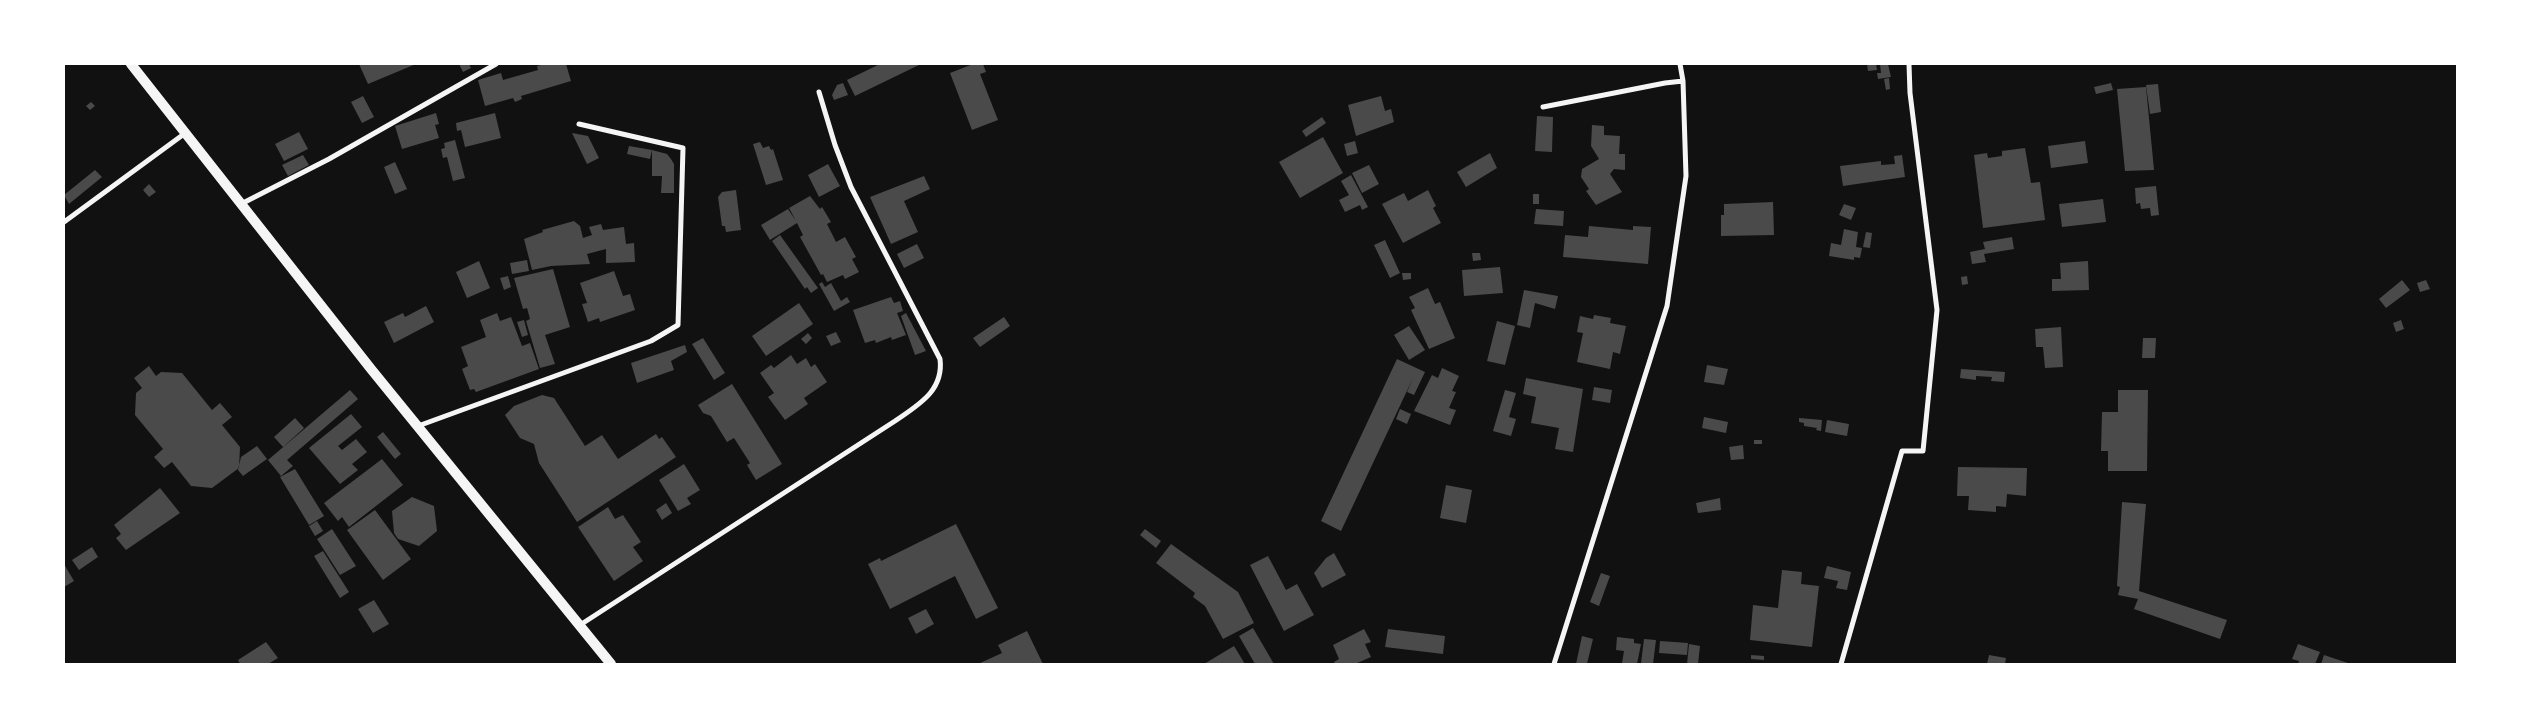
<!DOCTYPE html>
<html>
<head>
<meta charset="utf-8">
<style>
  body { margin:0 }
  #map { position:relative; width:2521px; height:728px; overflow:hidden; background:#111; font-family:"Exo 2",sans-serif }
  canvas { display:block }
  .frame { position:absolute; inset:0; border:65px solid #fff; pointer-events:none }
</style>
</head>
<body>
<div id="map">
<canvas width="2521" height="728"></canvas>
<div class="frame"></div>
</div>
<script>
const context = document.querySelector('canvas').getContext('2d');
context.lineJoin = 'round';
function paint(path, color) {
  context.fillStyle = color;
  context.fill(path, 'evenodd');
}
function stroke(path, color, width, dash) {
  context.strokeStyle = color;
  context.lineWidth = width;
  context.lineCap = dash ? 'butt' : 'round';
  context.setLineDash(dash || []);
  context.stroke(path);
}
const building = new Path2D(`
  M359 64H416L368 84Z
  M459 64H469L471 68 463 72Z
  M545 64H566L571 81 521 96 522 99 515 102 513 98 485 106 478 80 501 73 503 80 538 70 537 66Z
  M880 64H921L855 96 847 80Z
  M973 64H983L986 72 980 74 998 120 972 130 950 73Z
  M1867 64H1876L1877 70 1868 71Z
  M1880 64H1888L1891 77 1878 79 1877 73H1881Z
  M1889 78 1890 89 1886 90 1884 79Z
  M843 83 848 95 834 100 832 95 837 85Z
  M2111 83 2113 90 2096 94 2094 87Z
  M2158 84 2161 112 2150 114 2146 85Z
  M2146 87 2154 170 2125 171 2117 89Z
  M363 96 374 117 362 123 351 102Z
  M1381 96 1385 111 1391 109 1394 122 1356 136 1348 105Z
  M91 102 95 106 90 110 86 106Z
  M436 113 439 124 435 125 439 138 402 149 395 126Z
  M495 113 501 138 465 147 461 130 457 131 456 123Z
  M1537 116 1553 117 1552 152 1535 151Z
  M1322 117 1326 123 1306 137 1302 131Z
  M1592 125 1604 126V135L1620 136 1619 154H1625V170L1614 169 1610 174 1622 192 1596 205 1586 191 1589 189 1581 177 1582 169 1599 159 1591 146Z
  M299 132 308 149 284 161 275 144Z
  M572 133 588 136 599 158 587 164Z
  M1323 137 1343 173 1300 198 1279 162Z
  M455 140 465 178 453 181 447 157 443 158 441 149 445 148 444 143Z
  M1355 141 1358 153 1347 156 1344 144Z
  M2085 141 2088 163 2051 168 2048 146Z
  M760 142 763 148 769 146 771 150 773 149 783 180 766 185 753 144Z
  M629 146 652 150 650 159 627 154Z
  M2025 148 2031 183 2040 182 2045 220 1983 228 1974 155 1987 153 1988 158 2002 156V151Z
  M652 150 667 154 671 159 674 164V193H661L662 176H652Z
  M1490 153 1497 168 1466 187 1457 172Z
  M303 155 309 165 288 176 282 165Z
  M1902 155 1905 177 1843 186 1840 166 1881 161V165L1895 164 1894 156Z
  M395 162 407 189 395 194 384 167Z
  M828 164 840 186 819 197 808 175Z
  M1369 165 1379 184 1362 193 1352 173Z
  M95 170 102 177 69 204 64 195Z
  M1351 175 1368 207 1362 210 1360 205 1345 212 1339 200 1349 195 1341 181Z
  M924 176 930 189 904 201 918 232 891 244 870 197Z
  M149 184 156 192 149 197 143 190Z
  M2156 186 2159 215 2151 216 2150 208 2141 209 2140 203 2136 204 2135 188Z
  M736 190 741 230 726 232 725 226H722L718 197 722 192Z
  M1428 190 1436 206 1433 208 1441 223 1403 243 1382 204 1404 193 1408 201Z
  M1533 194H1539V204H1533Z
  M810 196 820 209 822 207 831 222 827 224 836 242 845 237 856 257 852 259 859 272 845 279 843 275 827 282 823 274 821 275 800 237 803 235 797 223 770 240 761 225 788 209 796 221 789 208Z
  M2103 199 2106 222 2062 227 2059 204Z
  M1773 202 1774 235 1721 236V215H1724V204Z
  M1844 204 1856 208 1851 220 1839 215Z
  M1536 209 1564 211 1563 226 1534 224Z
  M574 221 580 226 583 238 592 235 589 227 601 224 603 230 624 227 626 244 634 243 635 262 606 263V249L587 254 590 264 551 266 532 270 524 239 543 232 542 230Z
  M1589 226 1633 230V226L1651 227 1648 264 1563 257 1565 235 1588 237Z
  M1844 229 1858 232 1856 247 1862 248 1860 258 1854 257V260L1829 256 1831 243 1841 245Z
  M1866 232 1872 233 1870 248 1863 247Z
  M780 235 818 288 811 293 807 287 805 289 772 241Z
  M2012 237 2014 249 1984 254 1986 262 1972 264 1970 252 1985 249 1983 242Z
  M1385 240 1400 273 1390 278 1374 245Z
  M917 244 924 258 904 268 897 254Z
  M1472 253H1480L1481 260 1473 261Z
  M527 260 529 271 512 274 510 263Z
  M479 261 490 288 467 298 456 272Z
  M2088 261 2089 290 2052 291V279H2061L2060 263Z
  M1500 267 1503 293 1464 296 1462 270Z
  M553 269 570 327 545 335 555 364 540 368 526 321 530 319 527 308 523 309 514 278Z
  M614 271 623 296 630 294 635 310 600 322 599 318 588 322 582 304 587 303 580 283Z
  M1402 273H1411V279L1403 280Z
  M508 276 511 287 504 290 500 278Z
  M1967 276 1968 284 1962 285 1961 277Z
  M2402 280 2410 290 2386 308 2379 299Z
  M2426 280 2430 289 2420 292 2417 283Z
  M822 282 825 287 831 283 841 301 847 297 850 302 834 311 819 284Z
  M1428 288 1435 304 1440 302 1455 338 1429 349 1411 310 1415 308 1409 297Z
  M1524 290 1558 296 1555 309 1535 303 1530 328 1517 325Z
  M891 297 894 303 900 301 903 311 897 313 906 335 892 340 891 337 876 343 875 340 865 343 853 310Z
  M799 303 813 324 766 356 752 336Z
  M426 306 434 322 394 343 384 322 403 313 405 317Z
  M497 313 500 321 511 317 522 346 530 343 539 369 476 392 474 389 470 390 462 369 468 366 461 347 486 337 480 320Z
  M906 313 926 351 915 355 901 316Z
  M1594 315 1611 318 1610 323 1626 326 1620 354 1613 352 1610 369 1577 362 1583 333 1577 332 1580 316 1593 319Z
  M1004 317 1010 326 980 347 973 338Z
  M524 320 528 335 522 337 517 322Z
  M2401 320 2404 329 2396 332 2393 323Z
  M1497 321 1515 326 1505 365 1487 361Z
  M1409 326 1425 350 1409 360 1394 335Z
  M2061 327 2063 367 2045 368 2043 347H2036L2035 329Z
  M836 332 841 342 831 346 826 336Z
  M808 333 812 338 806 344 801 339Z
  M703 338 725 373 714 380 692 344Z
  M2143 338H2156L2155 358H2142Z
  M685 345 687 352 671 361 674 370 637 383 631 363Z
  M791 355 797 364 806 358 811 367 815 364 827 382 804 398 808 404 785 420 768 397 774 393 760 373 771 365 774 368Z
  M1397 359 1425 372 1414 395 1407 392 1413 378 1341 531 1321 521Z
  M1707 365 1728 369 1724 385 1704 382Z
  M149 366 156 376 161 372 182 373 212 410 220 403 232 417 222 425 240 447 239 468 212 488 191 486 172 462 164 468 154 457 163 449 135 415 136 393 142 388 134 378Z
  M1442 368 1459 376 1452 391 1456 392 1449 408 1456 410 1450 425 1414 411 1432 375 1438 378Z
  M1961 369 2005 372 2004 382 1991 381 1992 377 1976 376V380L1960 378Z
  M1526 378 1583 389 1573 452 1555 449 1559 428 1531 423 1536 397 1523 394Z
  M732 384 782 464 756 480 747 465 750 463 734 438 727 442 711 416 703 413 698 405Z
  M1594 387 1612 390 1610 403 1592 400Z
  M350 390 358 399 287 460 293 466 281 476 268 460Z
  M1505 390 1516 393 1509 417 1516 419 1511 436 1493 431Z
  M2118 390H2148L2147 471H2108V451H2101L2102 412H2118Z
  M542 395 554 398 585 446 602 435 618 459 656 434 659 439 662 437 676 457 577 522 539 463 534 444 520 438 505 415 514 406Z
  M1400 409 1411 414 1407 424 1396 419Z
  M351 414 362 427 338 446 342 450 356 439 367 452 352 464 358 470 340 484 309 448Z
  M1704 417 1728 422 1726 433 1702 428Z
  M295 418 304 428 283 447 274 437Z
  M1799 418 1822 420 1821 431 1816 430 1817 428 1804 426V423L1799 422Z
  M1827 420 1849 424 1847 436 1825 432Z
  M383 432 401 454 395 459 377 437Z
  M1754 440H1762V444H1754Z
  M1743 445 1744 459 1731 460 1729 447Z
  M257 446 267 459 243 476 238 470 241 457Z
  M382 459 403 485 349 527 342 517 338 521 324 503Z
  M684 464 700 490 687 498 691 504 678 511 659 480Z
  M1958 467 2027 468 2026 496 2007 494 2006 507 1996 506V512L1968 510 1969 496H1957Z
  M295 469 324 516 309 525 280 477Z
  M1446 485 1472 490 1466 523 1440 518Z
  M160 488 180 513 126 550 116 538 121 534 114 525Z
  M412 497 434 506 437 531 419 546 398 539 394 533 392 511Z
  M1720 498 1721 510 1698 513 1696 503Z
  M2122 502 2146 504 2139 591 2227 620 2220 639 2134 609 2138 599 2118 595 2120 587 2117 586Z
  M666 503 672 513 662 520 656 510Z
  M608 507 615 519 623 515 641 542 633 547 643 561 614 581 578 527Z
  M375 510 411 559 383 580 347 530Z
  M317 521 323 531 315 536 309 526Z
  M956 524 998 608 976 619 955 576 890 609 868 564 880 558 881 561Z
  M332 529 356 566 340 575 317 539Z
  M1145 529 1161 541 1156 548 1140 535Z
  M1171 544 1238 592 1254 623 1223 639 1205 606 1193 597 1195 593 1156 563Z
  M92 547 98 557 79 570 72 560Z
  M323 551 349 592 340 598 314 556Z
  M1334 553 1346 575 1322 588 1314 573 1326 558Z
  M1268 556 1286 590 1297 584 1314 615 1284 631 1250 565Z
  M64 564 74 581 64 587Z
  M1827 566 1851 572 1847 590 1836 588 1838 581 1824 578Z
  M1782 570 1802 572 1801 584 1819 586 1812 647 1750 640 1753 605 1778 608Z
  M1601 573 1610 576 1599 606 1590 602Z
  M374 600 389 624 373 633 358 609Z
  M926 609 934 624 916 634 908 618Z
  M1253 628 1274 664H1255L1239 636Z
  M1364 629 1371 642 1365 644 1371 657 1355 664H1335L1334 662 1339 659 1333 645Z
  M1388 629 1445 636 1443 654 1385 647Z
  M1027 631 1043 664H978L1002 653 998 645Z
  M1582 636 1593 639 1587 664H1576Z
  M1617 637 1634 639V643L1641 644 1637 664 1622 663 1624 651 1616 650Z
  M1644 639 1656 640 1653 664 1641 663Z
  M1660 641 1688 643 1687 655 1659 653Z
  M266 642 278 658 268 664H240L238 660Z
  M1689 644 1700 646 1698 664H1687Z
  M2298 644 2320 652 2315 664H2298L2299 661 2292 659Z
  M1234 646 1245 664H1204Z
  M1751 655 1764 656V660L1751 659Z
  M1989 655 2006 658 2005 664H1987Z
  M2324 655 2351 664H2321Z`);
const minor = new Path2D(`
  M1543 107 1665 83 1683 81
  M241 204 329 159 496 64
  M64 222 184 134
  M418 426 651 341 678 325 683 148 579 124
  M580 625 895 421C918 405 944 391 940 359L851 187 835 145 819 92
  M1554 664 1667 306 1686 176 1683 81 1680 64
  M1841 664 1902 451H1923L1937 310 1910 93 1909 64`);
const secondary = new Path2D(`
  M131 64 371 369 611 664`);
paint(building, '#4a4a4a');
stroke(minor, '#f5f5f5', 5);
stroke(secondary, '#f5f5f5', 10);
</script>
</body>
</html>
